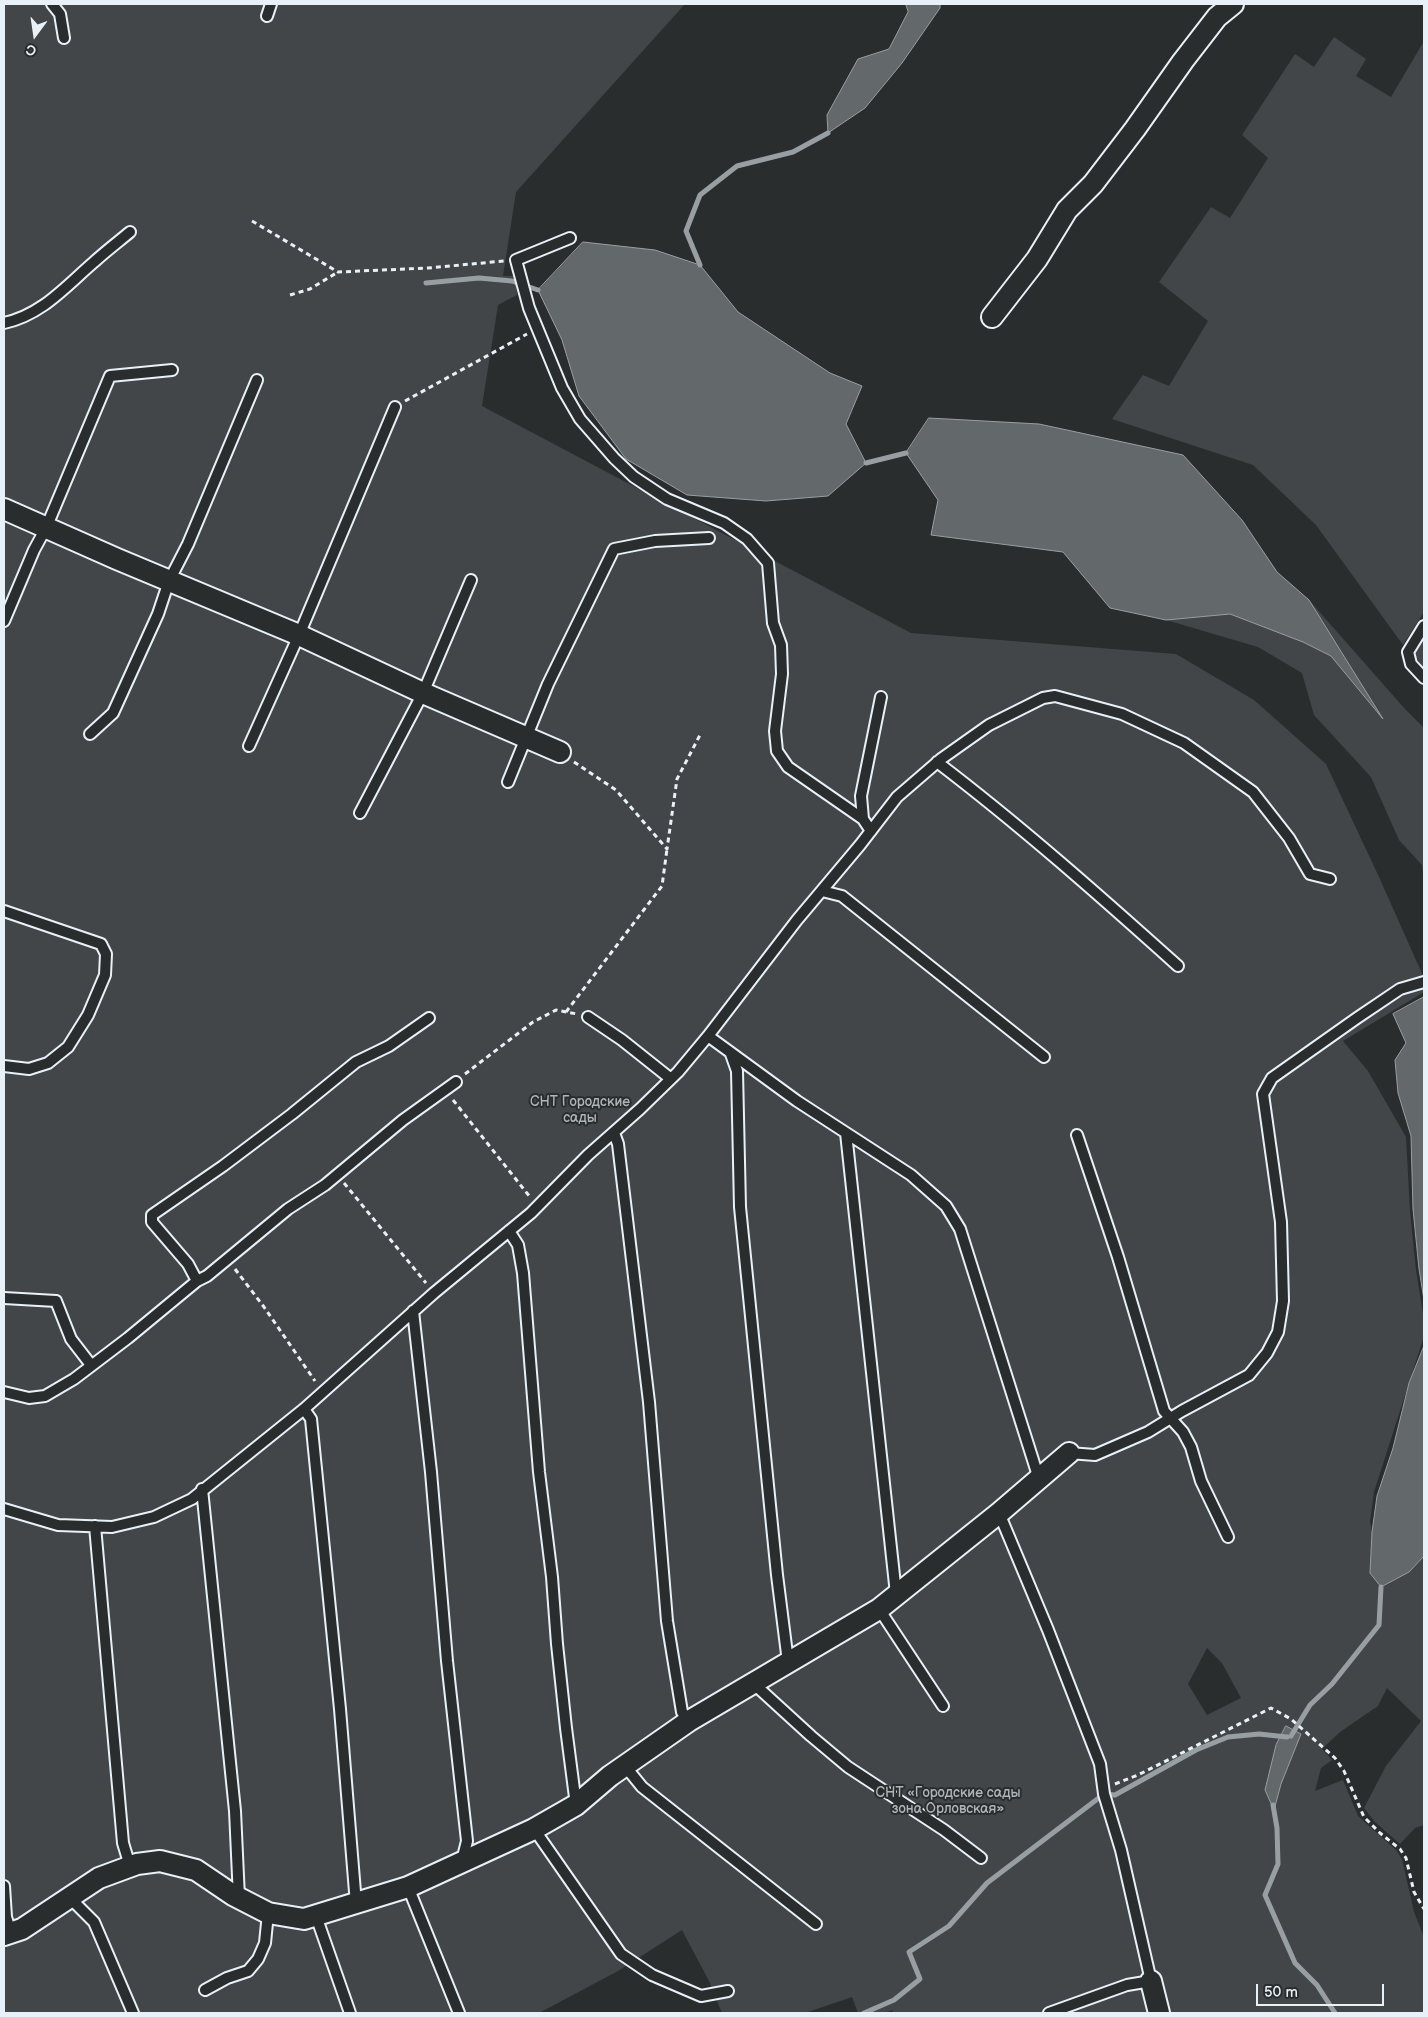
<!DOCTYPE html>
<html>
<head>
<meta charset="utf-8">
<style>
  body { margin:0 }
  #map { position:relative; width:1428px; height:2017px; overflow:hidden; background:#2a2d2e; font-family:"Balsamiq Sans",sans-serif }
  canvas { display:block }
  .frame { position:absolute; inset:0; border:5px solid #e8f1f8; pointer-events:none }
  .north { position:absolute; left:10px; top:10px; width:50px; height:50px; -webkit-text-stroke:4px #2a2d2e; paint-order:stroke; rotate:194deg; font-size:14px; font-weight:700; line-height:20px; text-align:center; color:#e8f1f8 }
  .north::after { content:''; display:block; margin:auto; width:18px; height:22px; background:#e8f1f8; clip-path:polygon(50% 0,100% 100%,50% 72%,0 100%) }
  .scale { position:absolute; left:1256px; top:1984px; width:128px; height:22px; box-sizing:border-box; border:2px solid #e8f1f8; border-top:0; padding-left:6px; font-size:15px; line-height:18px; white-space:nowrap; color:#e8f1f8; -webkit-text-stroke:4px #2a2d2e; paint-order:stroke }
</style>
</head>
<body>
<div id="map">
<canvas width="1428" height="2017"></canvas>
<div class="frame"></div>
<div class="north">С</div>
<div class="scale">50 m</div>
</div>
<script>
const context = document.querySelector('canvas').getContext('2d');
context.lineJoin = 'round';
function paint(path, color) {
  context.fillStyle = color;
  context.fill(path, 'evenodd');
}
function stroke(path, color, width, dash) {
  context.strokeStyle = color;
  context.lineWidth = width;
  context.lineCap = dash ? 'butt' : 'round';
  context.setLineDash(dash || []);
  context.stroke(path);
}
function write(font, color, halo, rows, align = 'center') {
  context.font = font + ' "Balsamiq Sans",sans-serif';
  context.lineWidth = 4;
  context.setLineDash([]);
  context.textBaseline = 'middle';
  context.strokeStyle = halo;
  context.fillStyle = color;
  for (const [text, x, y, turn = 0] of rows) {
    context.save();
    context.translate(x, y);
    context.rotate((+turn || 0) * Math.PI / 180);
    context.textAlign = isNaN(turn) ? turn : align;
    if (halo) context.strokeText(text, 0, 0);
    context.fillText(text, 0, 0);
    context.restore();
  }
}
const green = new Path2D(`
  M4 4H685L516 192 503 276H515L517 295 498 305 482 406 911 633 1176 654 1254 700 1326 764 1379 877 1424 978V992L1343 1041 1368 1071 1406 1137 1410 1211 1416 1270 1424 1320V1336L1374 1492 1370 1522 1372 1532 1370 1573 1382 1587 1409 1572 1424 1556V1825L1415 1828 1400 1844 1375 1822 1364 1808 1386 1766 1421 1721 1387 1688 1378 1706 1340 1732 1322 1749 1332 1760 1321 1768 1315 1791 1343 1780 1358 1816 1396 1850 1402 1859 1414 1912 1424 1937V2013H892L893 2010 884 2013H858L852 1997 805 2013H722L709 1981 682 1930 618 1971 539 2013H4ZM1207 1648 1222 1663 1241 1698 1207 1715 1188 1684ZM1286 1727 1301 1734 1281 1784 1274 1809 1265 1790 1276 1745Z
  M1334 37 1366 59 1356 76 1391 97 1424 41V612L1403 645 1316 525 1253 465 1112 419 1143 375 1169 386 1208 321 1159 282 1211 207 1230 218 1268 158 1242 135 1295 54 1314 67Z
  M1309 600 1405 709 1424 728V885L1422 865 1399 840 1371 777 1314 715 1302 673 1258 647 1166 620 1230 614 1303 642 1332 656 1379 715Z
  M1424 638V669L1420 664 1414 653Z`);
const water = new Path2D(`
  M906 4H940V8L902 63 865 108 828 133 827 115 858 59 889 49 908 12Z
  M583 242 655 250 700 265 738 312 830 373 862 386 846 424 866 463 828 496 766 501 687 495 626 459 579 396 562 340 538 290Z
  M929 418 1039 424 1183 455 1242 520 1277 572 1309 600 1383 719 1331 656 1303 642 1230 614 1166 620 1110 608 1063 552 931 535 938 500 906 453Z
  M1424 997V1300L1419 1269 1413 1209 1411 1136 1398 1093 1395 1060 1406 1043 1393 1014Z
  M1424 1346V1556L1409 1572 1381 1587 1370 1573 1372 1532 1377 1496 1393 1448 1409 1383Z
  M1286 1726 1301 1734 1281 1784 1274 1810 1265 1790 1276 1745Z`);
const stream = new Path2D(`
  M700 265 686 231 700 195 737 166 793 152 828 133
  M426 283 479 278 512 281 538 290
  M866 463 906 453
  M1291 1736 1310 1705 1332 1684 1379 1625 1381 1587
  M1273 1805 1277 1828 1278 1864 1265 1895 1295 1963 1317 1985 1335 2013
  M864 2013 894 2000 920 1979 909 1952 949 1926 987 1883 1104 1794 1115 1795 1196 1750 1228 1737 1259 1734 1287 1737`);
const path = new Path2D(`
  M252 221 338 272 428 268 504 261
  M290 295 310 289 338 272
  M405 401 527 334
  M574 762 616 790 667 849 677 779 700 735
  M566 1012 662 886 667 849
  M465 1074 533 1022 556 1010 577 1014
  M453 1100 530 1197
  M344 1183 426 1283
  M235 1269 264 1307 315 1381
  M1115 1784 1138 1775 1271 1708 1291 1719 1335 1758 1344 1771 1364 1817 1380 1833 1400 1849 1406 1858 1414 1892 1424 1909`);
const lane = new Path2D(`
  M52 4 60 14 64 38
  M267 16 271 4
  M570 238 516 260 529 308 562 388 580 419 614 458 634 477 667 499 724 523 747 539 768 563 773 623 781 645 782 674 775 731 777 751 788 767 863 819 871 831
  M4 323C42 315 66 286 94 262 106 251 118 242 130 232
  M4 621 34 550 46 528 110 376 172 370
  M1424 626 1408 652 1411 664 1424 678
  M90 734 113 713 158 614 169 581 188 544 257 380
  M249 746 299 635 395 407
  M937 762C1021 826 1100 896 1178 966
  M508 782 548 684 614 549 655 541 709 538
  M360 813 423 693 471 580
  M863 819 861 796 881 697
  M822 891 842 896 1044 1057
  M4 911 101 944 106 954 105 975 88 1015 68 1047 48 1063 29 1069 4 1066
  M588 1017 622 1040 671 1079
  M708 1036 797 920 860 845 897 797 941 759 989 725 1043 698 1055 696 1122 714 1184 743 1253 792 1289 838 1310 874 1330 879
  M731 1054 737 1071 740 1207 777 1575 788 1662
  M614 1133 618 1144 649 1402 667 1621 682 1712 689 1721
  M846 1133 896 1594
  M1077 1135 1118 1257 1164 1411 1183 1432 1191 1447 1201 1481 1228 1537
  M509 1231 518 1245 523 1273 539 1472 552 1577 557 1644 566 1728 576 1805
  M197 1281 188 1264 152 1222V1215L223 1166 292 1114 356 1062 389 1046 429 1018
  M4 1298 56 1301 71 1339 91 1365
  M413 1311 431 1472 447 1661 467 1841 462 1861
  M4 1392 29 1398 45 1396 74 1379 128 1338 197 1281 207 1276 288 1209 325 1185 403 1120 456 1082
  M304 1409 311 1419 340 1709 356 1904
  M1069 1453 1095 1455 1148 1432 1182 1411 1249 1375 1267 1353 1278 1332 1283 1301 1281 1222 1263 1094 1272 1078 1357 1018 1400 989 1424 982
  M202 1489 235 1811 239 1898
  M4 1509 58 1525 112 1527 154 1517 192 1499 304 1409 434 1293 531 1213 588 1155 640 1109 678 1072 708 1036 797 1101 911 1175 946 1206 960 1229 1039 1479
  M999 1513 1048 1630 1100 1764 1104 1794 1121 1850 1151 1981 1127 1985 1049 2013
  M95 1526 123 1843 130 1866
  M879 1609 943 1706
  M753 1683 811 1736 848 1767 944 1830 981 1858
  M625 1766 642 1787 816 1924
  M534 1829 621 1954 652 1975 701 1996 728 1991
  M4 1886 6 1917 11 1933
  M408 1887 459 2013
  M70 1898 94 1922 133 2013
  M316 1916 350 2013
  M205 1990 227 1978 248 1971 258 1959 265 1943 268 1913`);
const street = new Path2D(`
  M992 317 1037 259 1067 210 1093 184 1135 129 1183 61 1217 17 1233 4
  M4 509 117 559 299 635 423 693 560 752
  M4 1935 22 1929 99 1878 137 1864 160 1861 196 1870 233 1895 268 1913 304 1919 408 1887 534 1829 576 1805 610 1776 689 1721 879 1609 999 1513 1069 1453
  M1151 1981 1159 2013`);
const parkNames = [
  ["СНТ Городские",580,1102],
  ["сады",580,1118],
  ["СНТ «Городские сады",948,1793],
  ["зона Орловская»",948,1809]
];
paint(green, '#424648');
paint(water, '#63686b');
stroke(water, '#989fa3', 1);
stroke(stream, '#989fa3', 5);
stroke(lane, '#e8f1f8', 14);
stroke(street, '#e8f1f8', 24);
stroke(path, '#e8f1f8', 3, [5, 4]);
stroke(lane, '#2a2d2e', 10);
stroke(street, '#2a2d2e', 20);
write('14px', '#aeb5ba', '#2a2d2e', parkNames);
</script>
</body>
</html>
